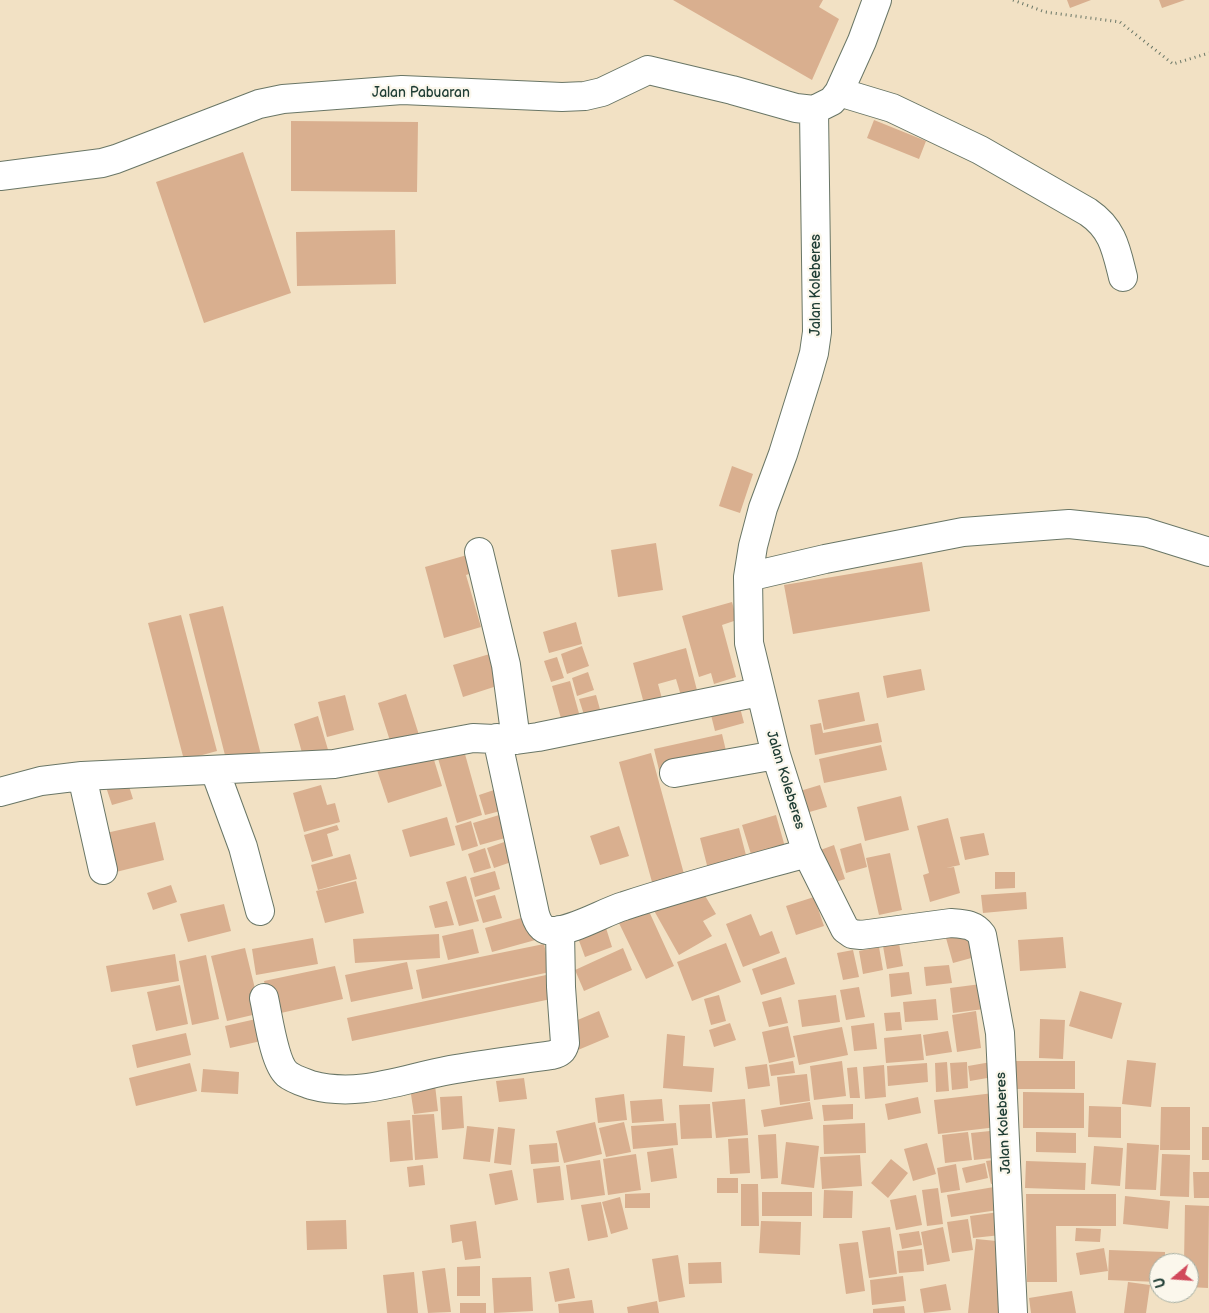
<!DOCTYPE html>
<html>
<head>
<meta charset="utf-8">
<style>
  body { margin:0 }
  #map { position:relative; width:1209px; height:1313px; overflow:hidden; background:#f2e1c4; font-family:"Balsamiq Sans",sans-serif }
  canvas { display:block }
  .north { position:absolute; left:1149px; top:1253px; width:50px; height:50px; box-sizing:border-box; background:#fbf7ec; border:1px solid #a3ada2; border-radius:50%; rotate:252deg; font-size:14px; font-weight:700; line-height:20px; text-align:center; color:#1f3d34 }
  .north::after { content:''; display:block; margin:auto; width:18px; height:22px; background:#d1495b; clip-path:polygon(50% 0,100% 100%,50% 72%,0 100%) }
</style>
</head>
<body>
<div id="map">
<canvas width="1209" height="1313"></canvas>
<div class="north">U</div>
</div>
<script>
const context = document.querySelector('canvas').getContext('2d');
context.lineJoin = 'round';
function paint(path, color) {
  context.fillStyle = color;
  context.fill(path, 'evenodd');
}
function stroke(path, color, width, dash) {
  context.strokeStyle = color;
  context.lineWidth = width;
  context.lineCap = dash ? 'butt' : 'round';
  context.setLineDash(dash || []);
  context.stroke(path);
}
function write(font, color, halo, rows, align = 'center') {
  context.font = font + ' "Balsamiq Sans",sans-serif';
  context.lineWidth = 4.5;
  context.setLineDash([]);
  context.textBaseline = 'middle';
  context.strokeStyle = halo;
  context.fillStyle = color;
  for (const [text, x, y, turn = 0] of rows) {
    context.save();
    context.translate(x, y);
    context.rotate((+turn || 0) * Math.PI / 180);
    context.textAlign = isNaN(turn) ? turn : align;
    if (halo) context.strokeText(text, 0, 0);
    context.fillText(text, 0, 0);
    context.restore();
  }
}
const building = new Path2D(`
  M673 0H823L819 7 839 19 812 80Z
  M1067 0H1091L1070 8Z
  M1159 0H1185L1162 8Z
  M874 120 926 141 919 159 867 138Z
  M291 121 418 122 417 192 291 191Z
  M243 152 291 293 204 323 156 182Z
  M395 230 396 284 297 286 296 232Z
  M732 466 753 474 740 513 719 506Z
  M656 543 663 590 618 597 611 550Z
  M474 553 479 571 466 575 481 627 444 638 425 567Z
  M922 562 930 611 793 634 784 585Z
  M732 602 737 620 722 625 736 677 714 684 711 673 699 677 682 616Z
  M223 606 261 755 227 763 189 614Z
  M181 615 217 751 184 760 148 623Z
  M576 622 582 644 549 653 543 632Z
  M582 646 589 666 567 674 561 654Z
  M686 648 698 694 682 699 676 679 658 684 664 706 646 711 633 663Z
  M493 653 503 684 463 697 453 665Z
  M557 657 564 678 551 682 544 661Z
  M921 669 925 690 887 698 883 676Z
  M588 672 594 690 577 696 572 678Z
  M570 681 580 717 562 722 552 686Z
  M859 692 865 721 824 730 818 700Z
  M406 694 419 735 391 744 378 703Z
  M345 695 354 730 327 737 318 702Z
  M596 695 601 713 585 718 579 699Z
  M738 700 744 723 715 731 709 707Z
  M318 716 329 753 304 760 294 724Z
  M821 723 823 733 878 723 882 742 815 755 810 725Z
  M722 734 727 755 659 770 654 749Z
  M881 745 887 770 824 783 819 759Z
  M463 747 482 815 457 823 437 755Z
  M431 750 442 786 388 803 376 767Z
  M651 753 687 885 655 893 619 762Z
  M127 780 133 799 112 805 106 787Z
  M321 785 327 805 335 803 340 822 304 832 293 793Z
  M820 785 827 807 806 813 800 791Z
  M506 786 512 808 485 815 479 795Z
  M901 796 909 830 865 841 857 807Z
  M509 812 516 835 480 845 473 823Z
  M776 815 787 854 754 864 742 825Z
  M447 817 455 845 410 857 402 830Z
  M948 818 960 865 946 868 954 867 960 893 930 902 923 875 929 873 917 826Z
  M471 821 478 846 462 851 455 826Z
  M155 822 164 860 116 872 106 833Z
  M337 825 339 830 327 834 333 856 312 862 304 835Z
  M619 826 629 856 600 865 590 836Z
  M739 828 748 863 709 873 700 838Z
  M984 833 989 855 965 860 960 837Z
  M510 840 517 860 494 868 487 848Z
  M861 843 867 867 846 873 840 849Z
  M834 845 845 879 826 885 815 852Z
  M485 848 491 868 474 873 468 854Z
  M890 853 902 910 879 915 866 858Z
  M350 854 357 879 318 890 311 865Z
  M495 871 500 889 475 897 470 878Z
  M995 872H1015V888L995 889Z
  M466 876 479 921 459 926 446 882Z
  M356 881 364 913 325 923 316 891Z
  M171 885 177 902 153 910 147 893Z
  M701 889 716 914 703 921 712 936 679 955 652 907Z
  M1026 892 1027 909 983 913 981 895Z
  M495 895 502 918 483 923 476 900Z
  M814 897 824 926 796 935 786 906Z
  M447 901 454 925 435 928 429 906Z
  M224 904 231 931 188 942 180 914Z
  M647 907 674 966 646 979 618 921Z
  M751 914 760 936 772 931 780 953 743 967 726 924Z
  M532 915 539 939 492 952 485 928Z
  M606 928 612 947 585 957 578 938Z
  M473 929 479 953 448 960 442 936Z
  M968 931 975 957 953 963 946 938Z
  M439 934 440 958 355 963 353 939Z
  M1063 937 1066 968 1020 971 1018 940Z
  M313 938 318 964 256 975 252 949Z
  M726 943 741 982 692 1001 677 962Z
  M899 943 903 966 887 969 883 946Z
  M544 944 550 972 422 999 416 970Z
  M879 947 883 970 863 974 859 951Z
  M245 948 261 1013 227 1021 211 956Z
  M623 948 632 970 584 991 575 970Z
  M853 950 859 977 843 980 837 953Z
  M175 954 179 981 111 992 106 966Z
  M206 955 219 1019 192 1025 179 961Z
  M786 957 795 984 761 995 752 969Z
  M407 962 413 989 351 1002 345 975Z
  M949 965 952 983 926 986 924 967Z
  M335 966 343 999 272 1015 264 981Z
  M909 972 912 994 891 997 889 974Z
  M546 975 551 999 352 1041 347 1018Z
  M981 984 984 1009 953 1013 950 988Z
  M180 985 188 1024 156 1031 147 992Z
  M859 987 865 1017 846 1020 840 990Z
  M1080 991 1122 1003 1112 1039 1069 1026Z
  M719 995 726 1021 711 1025 704 999Z
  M836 995 840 1022 802 1027 798 1000Z
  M781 997 788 1023 769 1027 762 1002Z
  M936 999 938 1020 905 1022 903 1002Z
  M599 1011 609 1037 578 1050 568 1024Z
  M976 1011 981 1048 957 1052 952 1015Z
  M900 1012 902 1030 886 1031 884 1013Z
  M256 1019 261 1041 230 1048 225 1026Z
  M1040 1019 1065 1020 1063 1059 1039 1058Z
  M730 1023 736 1040 714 1047 709 1030Z
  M874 1023 877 1049 854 1051 851 1026Z
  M788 1026 795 1057 769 1063 762 1032Z
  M842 1027 848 1055 799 1065 793 1036Z
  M948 1031 952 1052 926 1056 923 1035Z
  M186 1033 191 1055 137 1068 132 1045Z
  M667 1034 685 1036 683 1066 714 1068 712 1092 663 1088Z
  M921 1034 924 1060 886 1063 884 1038Z
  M1127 1060 1156 1063 1151 1107 1122 1104Z
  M793 1061 795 1073 771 1076 769 1065Z
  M842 1061 846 1096 814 1100 810 1066Z
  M1011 1061H1075V1089H1011Z
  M947 1062 949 1091 936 1092 935 1063Z
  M967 1062 968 1088 952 1090 950 1063Z
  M991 1062 993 1077 970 1081 968 1066Z
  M190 1063 197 1091 136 1106 129 1078Z
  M927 1063 928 1082 888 1086 887 1066Z
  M767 1064 770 1086 748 1089 745 1067Z
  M884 1065 886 1097 865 1099 863 1067Z
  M857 1067 860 1098H850L847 1068Z
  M203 1069 239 1072 238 1094 201 1092Z
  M807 1074 810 1101 780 1105 777 1077Z
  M524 1078 527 1099 499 1102 496 1081Z
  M435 1085 438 1111 414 1114 410 1088Z
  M1023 1092 1084 1093V1128H1023Z
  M994 1093 997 1127 938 1134 934 1100Z
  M624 1094 627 1120 598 1123 595 1098Z
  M462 1096 464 1128 442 1130 440 1097Z
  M918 1097 921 1113 888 1120 885 1104Z
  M662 1099 664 1121 632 1123 630 1101Z
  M745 1099 748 1135 716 1138 712 1102Z
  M810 1102 813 1119 764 1127 761 1110Z
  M710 1104 712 1138 681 1139 679 1105Z
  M853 1104V1119L824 1121 822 1105Z
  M1089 1106 1121 1107V1138L1088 1137Z
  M1161 1107H1190V1150H1160Z
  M434 1114 438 1158 415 1160 412 1115Z
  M410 1120 413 1160 390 1162 387 1122Z
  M595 1122 602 1154 564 1163 556 1131Z
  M624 1122 631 1152 606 1157 599 1128Z
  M676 1123 678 1145 633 1149 631 1126Z
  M865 1123 866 1153 824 1154 823 1125Z
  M467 1126 494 1129 490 1162 463 1159Z
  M498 1127 515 1129 511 1165 494 1163Z
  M1202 1127H1209V1160H1202Z
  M990 1131 993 1158 974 1160 971 1133Z
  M968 1132 972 1160 945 1163 942 1135Z
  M1036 1132 1076 1133V1153L1036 1152Z
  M776 1134 778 1178 761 1179 758 1135Z
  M748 1138 750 1173 730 1174 728 1139Z
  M786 1142 819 1146 814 1188 781 1184Z
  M557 1143 559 1162 531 1164 529 1145Z
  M927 1143 936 1174 913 1181 904 1149Z
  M1127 1143 1159 1145 1156 1190 1125 1189Z
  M1094 1146 1123 1148 1120 1186 1091 1184Z
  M673 1148 677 1178 651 1182 647 1152Z
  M636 1154 641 1190 608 1195 603 1159Z
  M1162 1154 1190 1155 1189 1197 1160 1196Z
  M860 1155 862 1186 822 1189 820 1157Z
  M891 1159 908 1173 888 1198 871 1183Z
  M1000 1159 1005 1181 991 1184 986 1161Z
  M600 1160 605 1195 571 1200 566 1165Z
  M1026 1161 1086 1163 1085 1190 1025 1188Z
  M985 1163 988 1178 966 1183 962 1168Z
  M956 1164 960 1190 941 1193 937 1168Z
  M423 1165 425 1185 409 1187 407 1167Z
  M560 1166 564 1200 537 1203 533 1169Z
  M512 1170 518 1200 495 1205 489 1174Z
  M1193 1172H1209V1198H1194Z
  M717 1178H738V1193H717Z
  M741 1184H758L759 1226H741Z
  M994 1187 998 1210 951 1217 947 1195Z
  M938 1188 943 1224 927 1226 922 1190Z
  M824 1190 853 1191 852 1218H823Z
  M762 1192H812V1216H762Z
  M650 1193V1208H625V1194Z
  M1026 1194H1116V1226H1056L1057 1282H1027Z
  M916 1195 922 1225 896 1230 890 1200Z
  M1125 1196 1170 1201 1168 1229 1123 1224Z
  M620 1197 628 1229 611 1234 602 1202Z
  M601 1202 608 1237 588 1241 581 1205Z
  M1185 1205 1209 1206 1208 1288 1189 1287V1263H1184Z
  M999 1212 1001 1235 973 1238 970 1216Z
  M968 1219 973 1250 952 1253 947 1222Z
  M346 1220 347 1249 307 1250 306 1221Z
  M476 1221 481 1258 465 1260 462 1241 452 1243 450 1225Z
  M761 1221 801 1222 800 1255 759 1253Z
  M890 1227 897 1274 869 1278 862 1231Z
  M943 1227 950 1261 927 1265 921 1232Z
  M1076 1228 1101 1229 1100 1242 1075 1241Z
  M919 1231 922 1245 902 1249 899 1234Z
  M976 1239 1007 1242 999 1313H968Z
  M858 1242 865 1291 846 1294 839 1244Z
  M1104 1248 1108 1271 1080 1275 1076 1253Z
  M922 1249 924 1271 899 1273 897 1251Z
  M1109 1250 1165 1252V1263H1159V1282L1108 1280Z
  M678 1255 685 1297 659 1302 652 1259Z
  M721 1262 722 1283 689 1284 688 1263Z
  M480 1266V1296H457V1267Z
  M445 1268 451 1312 428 1313 422 1271Z
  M569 1268 575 1298 555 1302 549 1272Z
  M414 1272 418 1313H387L383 1275Z
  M903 1276 906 1301 872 1305 870 1280Z
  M531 1277 533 1311 494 1313 492 1278Z
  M1128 1282 1150 1285 1146 1313H1124Z
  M946 1284 951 1310 924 1313 920 1289Z
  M1072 1291 1076 1313H1031L1029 1298Z
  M592 1300 594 1313H559L558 1304Z
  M657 1301 659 1313H628L627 1307Z
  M460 1303H486V1313H460Z
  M904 1306 905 1313H873V1309Z`);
const path = new Path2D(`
  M1013 0 1045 12 1120 22 1173 64 1209 53`);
const minor = new Path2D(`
  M839 92 892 108 980 150 1088 212C1113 229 1116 249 1123 277
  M814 110 817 332 814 353 808 374 783 454 763 508 753 546 748 577 749 643 776 755 807 853 845 929 852 934 861 935 951 923C964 924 974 924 982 935L1000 1033 1013 1313
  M0 176 102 163 116 159 259 104 283 99 402 90 562 97 585 96 602 92 648 70 732 90 796 108 814 110 832 101 839 92 862 41 877 0
  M479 552 506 665 516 740
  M748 577 825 559 963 532 1069 524 1145 532 1209 552
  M497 738 535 914C538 924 542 931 553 931 573 931 604 912 624 906 685 886 746 870 807 853
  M215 771 243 847 260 911
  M674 773 776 755
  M82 776 103 870
  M0 792 41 781 82 776 334 764 473 738 516 740 538 737 759 692
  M264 998C268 1015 274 1063 287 1074 293 1079 303 1082 311 1085 359 1098 402 1079 450 1070 483 1064 518 1060 552 1055 560 1053 563 1051 565 1043L561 987 560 930`);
const streetNames = [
  ["Jalan Pabuaran",421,93],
  ["Jalan Koleberes",816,285,-90],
  ["Jalan Koleberes",785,780,73],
  ["Jalan Koleberes",1004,1123,-93]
];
paint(building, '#d9af8f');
stroke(minor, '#697666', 30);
stroke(path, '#697666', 3, [1, 4]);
stroke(minor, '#fff', 28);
write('14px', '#1f3d34', '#fbf7ec', streetNames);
</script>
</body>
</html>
